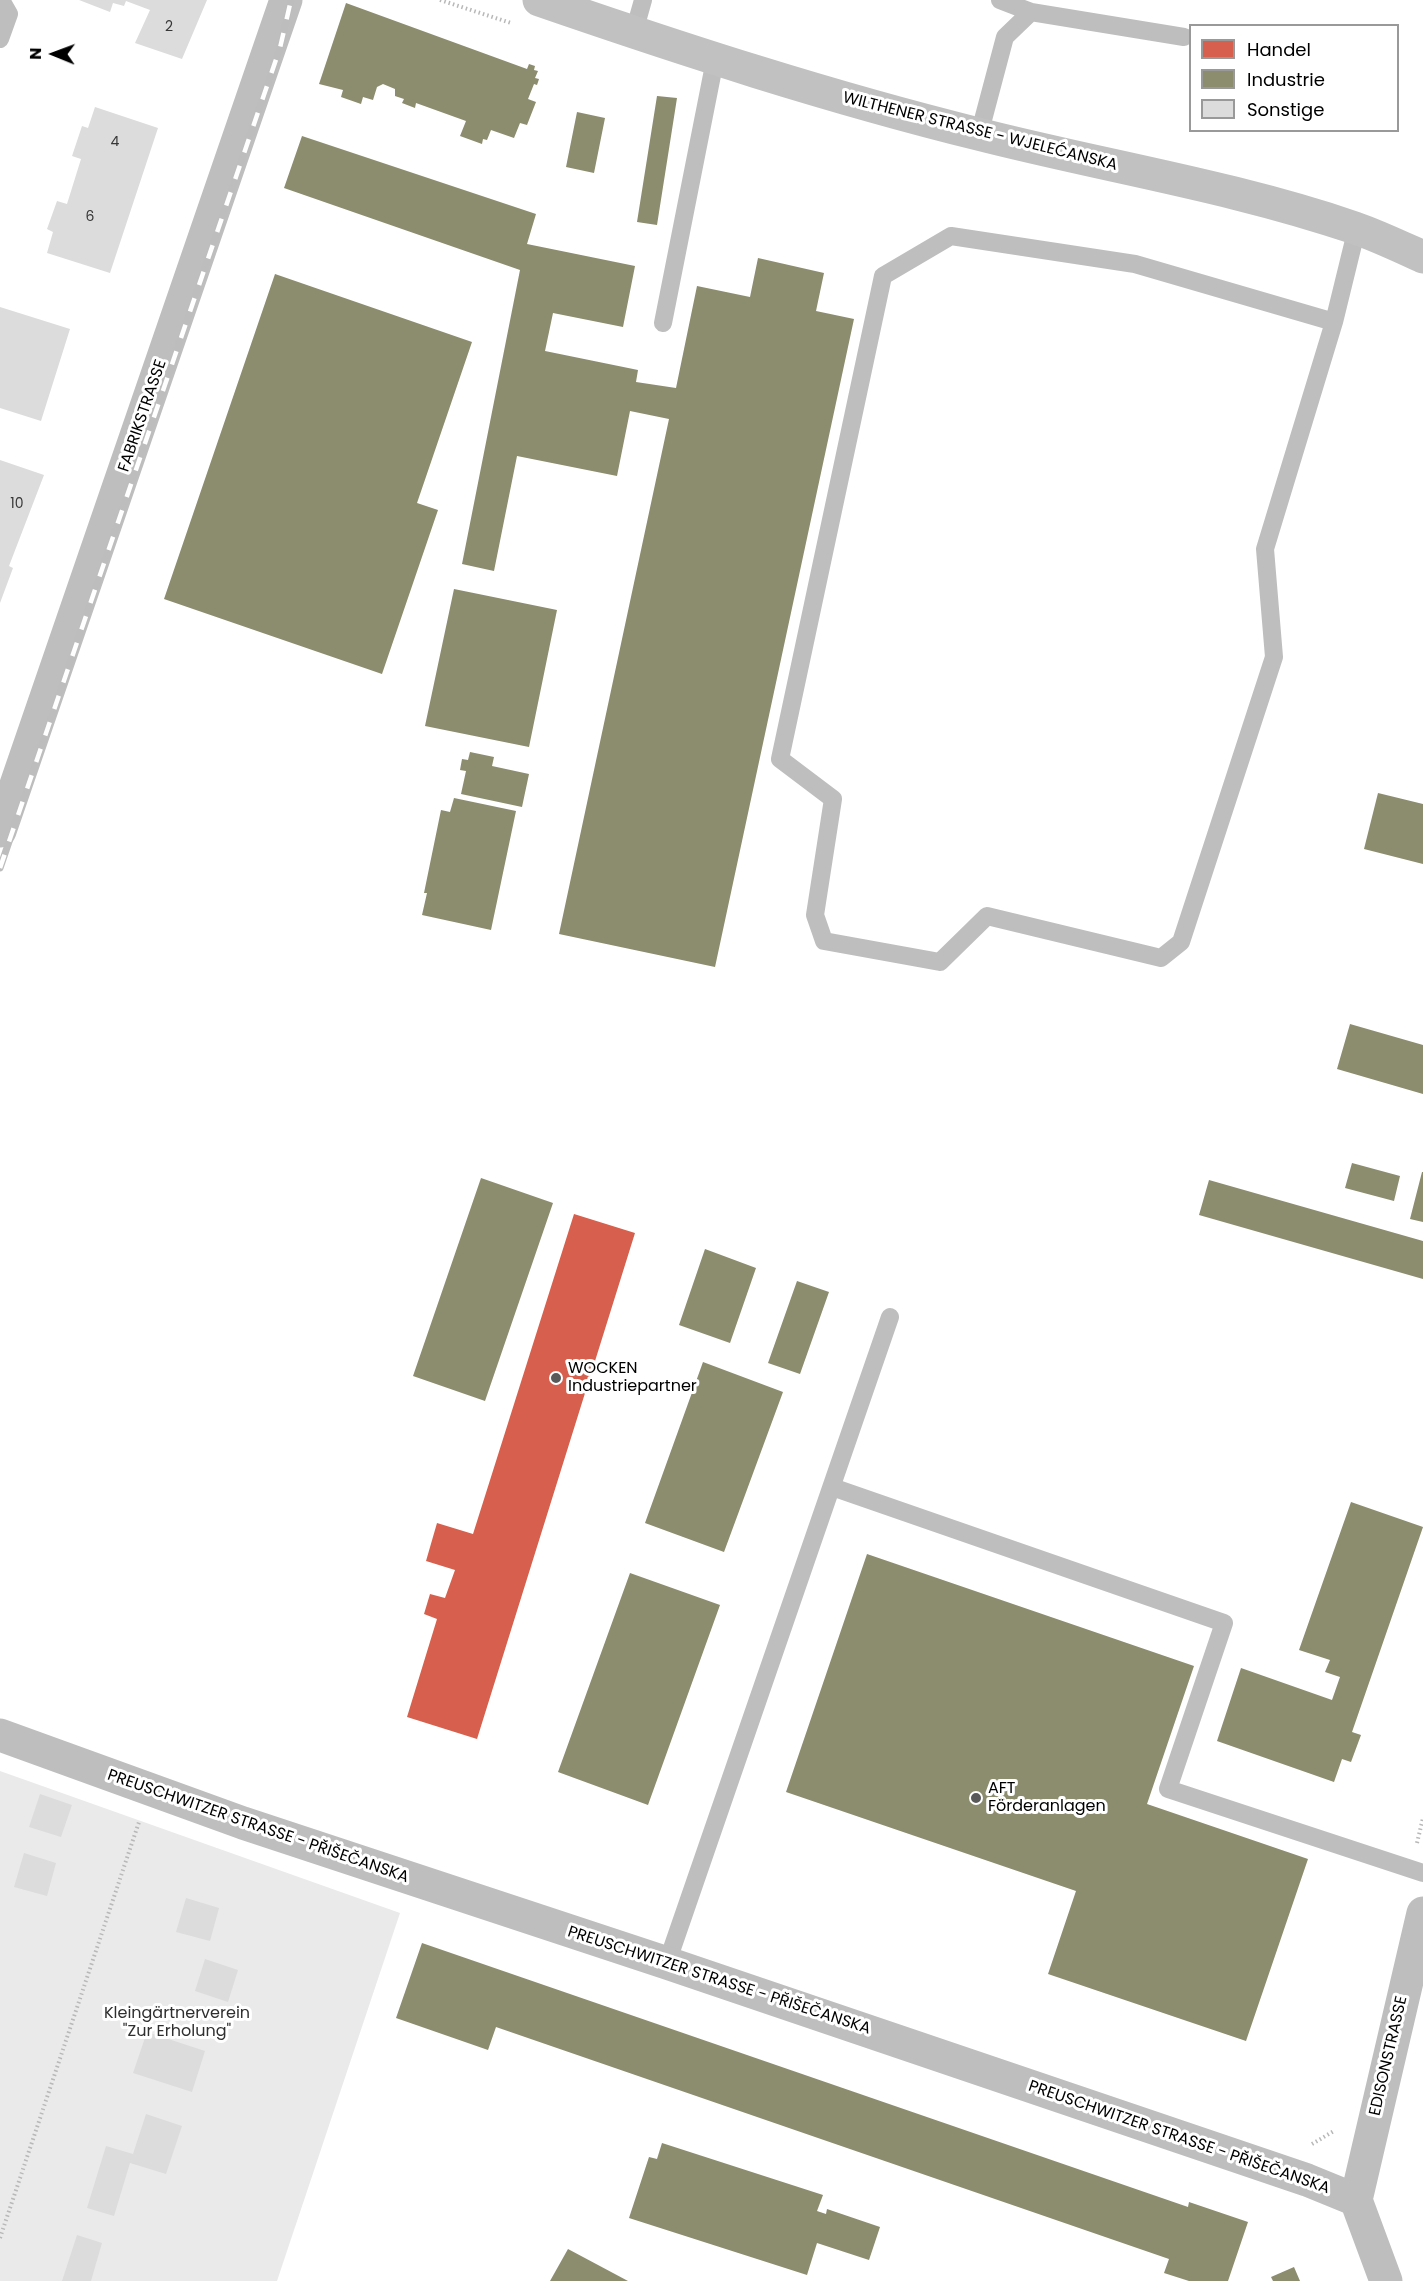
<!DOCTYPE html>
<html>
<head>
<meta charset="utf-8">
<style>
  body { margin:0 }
  #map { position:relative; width:1423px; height:2281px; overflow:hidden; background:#fff; font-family:Poppins,sans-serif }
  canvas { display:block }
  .legend { position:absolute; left:1189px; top:24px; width:210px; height:108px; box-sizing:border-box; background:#fff; border:2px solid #999; margin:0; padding:8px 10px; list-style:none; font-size:18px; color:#000 }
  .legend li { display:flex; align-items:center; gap:12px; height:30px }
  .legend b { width:30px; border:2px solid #999 }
  .north { position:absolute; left:24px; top:24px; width:60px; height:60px; -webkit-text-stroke:4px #fff; paint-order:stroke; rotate:271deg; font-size:16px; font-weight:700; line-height:24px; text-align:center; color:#000 }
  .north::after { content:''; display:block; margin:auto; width:21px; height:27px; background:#000; clip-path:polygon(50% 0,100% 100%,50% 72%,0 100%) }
</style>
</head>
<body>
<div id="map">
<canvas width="1423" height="2281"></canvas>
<ul class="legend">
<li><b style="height:16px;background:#d6604d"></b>Handel</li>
<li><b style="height:16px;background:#8c8c6e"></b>Industrie</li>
<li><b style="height:16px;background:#dcdcdc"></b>Sonstige</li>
</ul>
<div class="north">N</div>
</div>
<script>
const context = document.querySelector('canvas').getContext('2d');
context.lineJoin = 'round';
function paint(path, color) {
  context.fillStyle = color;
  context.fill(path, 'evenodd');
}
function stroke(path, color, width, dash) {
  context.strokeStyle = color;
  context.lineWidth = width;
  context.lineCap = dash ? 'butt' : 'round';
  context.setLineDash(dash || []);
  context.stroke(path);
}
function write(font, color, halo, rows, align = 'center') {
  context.font = font + ' Poppins,sans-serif';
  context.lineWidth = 6;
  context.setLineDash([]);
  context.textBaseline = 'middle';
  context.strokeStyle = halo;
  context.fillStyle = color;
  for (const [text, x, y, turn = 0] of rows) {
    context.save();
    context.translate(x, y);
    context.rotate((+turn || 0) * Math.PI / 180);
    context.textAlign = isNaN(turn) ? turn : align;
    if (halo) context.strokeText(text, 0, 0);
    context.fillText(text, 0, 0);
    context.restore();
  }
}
const green = new Path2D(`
  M0 1771 400 1913 277 2281H0Z`);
const shops = new Path2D(`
  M574 1214 635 1233 477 1739 407 1717 437 1619 424 1614 430 1594 445 1598 455 1570 426 1561 437 1523 473 1534Z`);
const industry = new Path2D(`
  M346 3 527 69 529 64 535 66 534 70 538 71 535 78 539 79 537 85 534 84 528 99 536 102 527 125 520 123 514 138 491 130 487 140 483 139 482 144 460 136 466 121 416 103 415 108 402 103 404 99 395 96V89L383 84 377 87 373 100 363 97 361 104 341 97 343 90 319 84Z
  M657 96 677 98 657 225 637 222Z
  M577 112 605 118 594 173 566 167Z
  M302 136 536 214 527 244 635 266 623 327 553 313 545 351 638 370 636 382 676 388 697 286 750 297 758 258 824 273 816 311 854 319 715 967 559 934 669 419 630 411 617 476 517 456 494 571 462 564 520 270 284 188Z
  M275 274 472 342 417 503 438 510 382 674 164 599Z
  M454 589 557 610 529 747 425 726Z
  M470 752 494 757 492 766 529 774 522 807 461 794 466 771 460 770 462 759 468 760Z
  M1378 793 1423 804V864L1364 849Z
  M454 798 516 811 491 930 422 915 427 893H424L441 810 450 812Z
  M1350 1024 1423 1045V1094L1337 1069Z
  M1352 1163 1400 1176 1394 1201 1345 1188Z
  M1422 1172H1423V1222L1410 1219Z
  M481 1178 553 1203 485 1401 413 1376Z
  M1209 1180 1423 1241V1279L1199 1215Z
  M705 1249 756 1268 730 1343 679 1325Z
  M797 1281 829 1292 800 1374 768 1363Z
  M703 1362 783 1392 724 1552 645 1523Z
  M1351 1502 1423 1527 1352 1732 1361 1735 1351 1762 1342 1759 1334 1782 1217 1741 1241 1668 1332 1700 1340 1677 1325 1672 1330 1660 1299 1650Z
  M867 1554 1194 1666 1147 1804 1308 1859 1246 2041 1048 1974 1076 1891 786 1792Z
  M630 1573 720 1605 648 1805 558 1772Z
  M422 1943 1188 2207 1189 2202 1248 2222 1228 2281H1189L1164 2273 1169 2259 496 2027 488 2050 396 2018Z
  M662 2143 823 2195 817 2211 826 2214 827 2209 880 2227 869 2260 817 2243 807 2275 629 2218 649 2157 657 2159Z
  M568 2249 628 2281H550Z
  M1294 2267 1300 2281H1273L1271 2277Z`);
const building = new Path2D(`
  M79 0H207L182 59 135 43 150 10 126 1 124 6 113 3 110 12Z
  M95 107 158 128 110 273 47 253 53 232 47 229 57 201 67 204 81 159 72 156 82 126 88 128Z
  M0 307 70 329 41 421 0 408Z
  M0 460 44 475 9 566 13 568 0 603Z
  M40 1794 72 1805 61 1837 29 1827Z
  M24 1853 56 1863 47 1896 14 1887Z
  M186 1898 219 1908 210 1941 176 1932Z
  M205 1959 238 1970 228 2002 195 1991Z
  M147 2032 205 2051 192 2092 133 2073Z
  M146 2114 182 2126 166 2174 130 2163 114 2216 87 2208 106 2146 133 2154Z
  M77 2235 102 2243 91 2281H62Z`);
const path = new Path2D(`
  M440 0 511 23
  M1417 1843 1423 1818
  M1312 2144 1334 2131
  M0 2238 139 1822`);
const lane = new Path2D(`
  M1000 0 1031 12
  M634 32 643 0
  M0 39 9 14 1 0
  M979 135 1005 37 1031 12 1184 37
  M1334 322 1135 264 951 236 883 276 780 759 833 799 815 915 824 941 940 962 987 916 1161 958 1181 942 1274 657 1265 549 1334 322 1357 228
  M663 323 715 60
  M832 1487 1224 1623 1168 1789 1423 1873
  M667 1963 890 1317`);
const street = new Path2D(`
  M0 831 286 0
  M0 1735 243 1823 667 1963 1307 2180 1356 2200 1386 2281
  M1356 2200 1423 1913`);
const secondary = new Path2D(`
  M539 0C684 50 829 97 978 134 1103 166 1232 186 1355 228 1378 236 1401 247 1423 257`);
const rail = new Path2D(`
  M0 868 280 48 291 0`);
const markers = [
  [556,1378,6,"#595959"],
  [976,1798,6,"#595959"]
];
const numberNames = [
  ["2",169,27],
  ["4",115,142],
  ["6",90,217],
  ["10",17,504]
];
const streetNames = [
  ["WILTHENER STRASSE - WJELEĆANSKA",980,132,14],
  ["FABRIKSTRASSE",143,416,-71],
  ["PREUSCHWITZER STRASSE - PŘIŠEČANSKA",258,1827,19],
  ["PREUSCHWITZER STRASSE - PŘIŠEČANSKA",719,1981,18],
  ["EDISONSTRASSE",1389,2056,-77],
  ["PREUSCHWITZER STRASSE - PŘIŠEČANSKA",1179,2138,19]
];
const poiNames = [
  ["WOCKEN",568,1369],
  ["Industriepartner",568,1387],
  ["AFT",988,1789],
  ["Förderanlagen",988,1807]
];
const parkNames = [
  ["Kleingärtnerverein",177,2014],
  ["\"Zur Erholung\"",177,2032]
];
paint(green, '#eaeaea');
paint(shops, '#d6604d');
paint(industry, '#8c8c6e');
paint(building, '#dcdcdc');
stroke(path, '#b8b8b8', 4, [1.5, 3]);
stroke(lane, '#bebebe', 18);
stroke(street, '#bebebe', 33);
stroke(secondary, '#c1c1c1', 33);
stroke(rail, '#bdbdbd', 7);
stroke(rail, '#fff', 4.5, [14]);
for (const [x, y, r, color] of markers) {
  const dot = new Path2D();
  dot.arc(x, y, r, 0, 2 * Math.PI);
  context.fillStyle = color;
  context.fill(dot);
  stroke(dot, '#fff', 2);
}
write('14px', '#373737', null, numberNames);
write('16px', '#000', '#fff', streetNames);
write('16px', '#000', '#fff', poiNames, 'left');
write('16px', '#2f2f2f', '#fff', parkNames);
</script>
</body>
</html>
